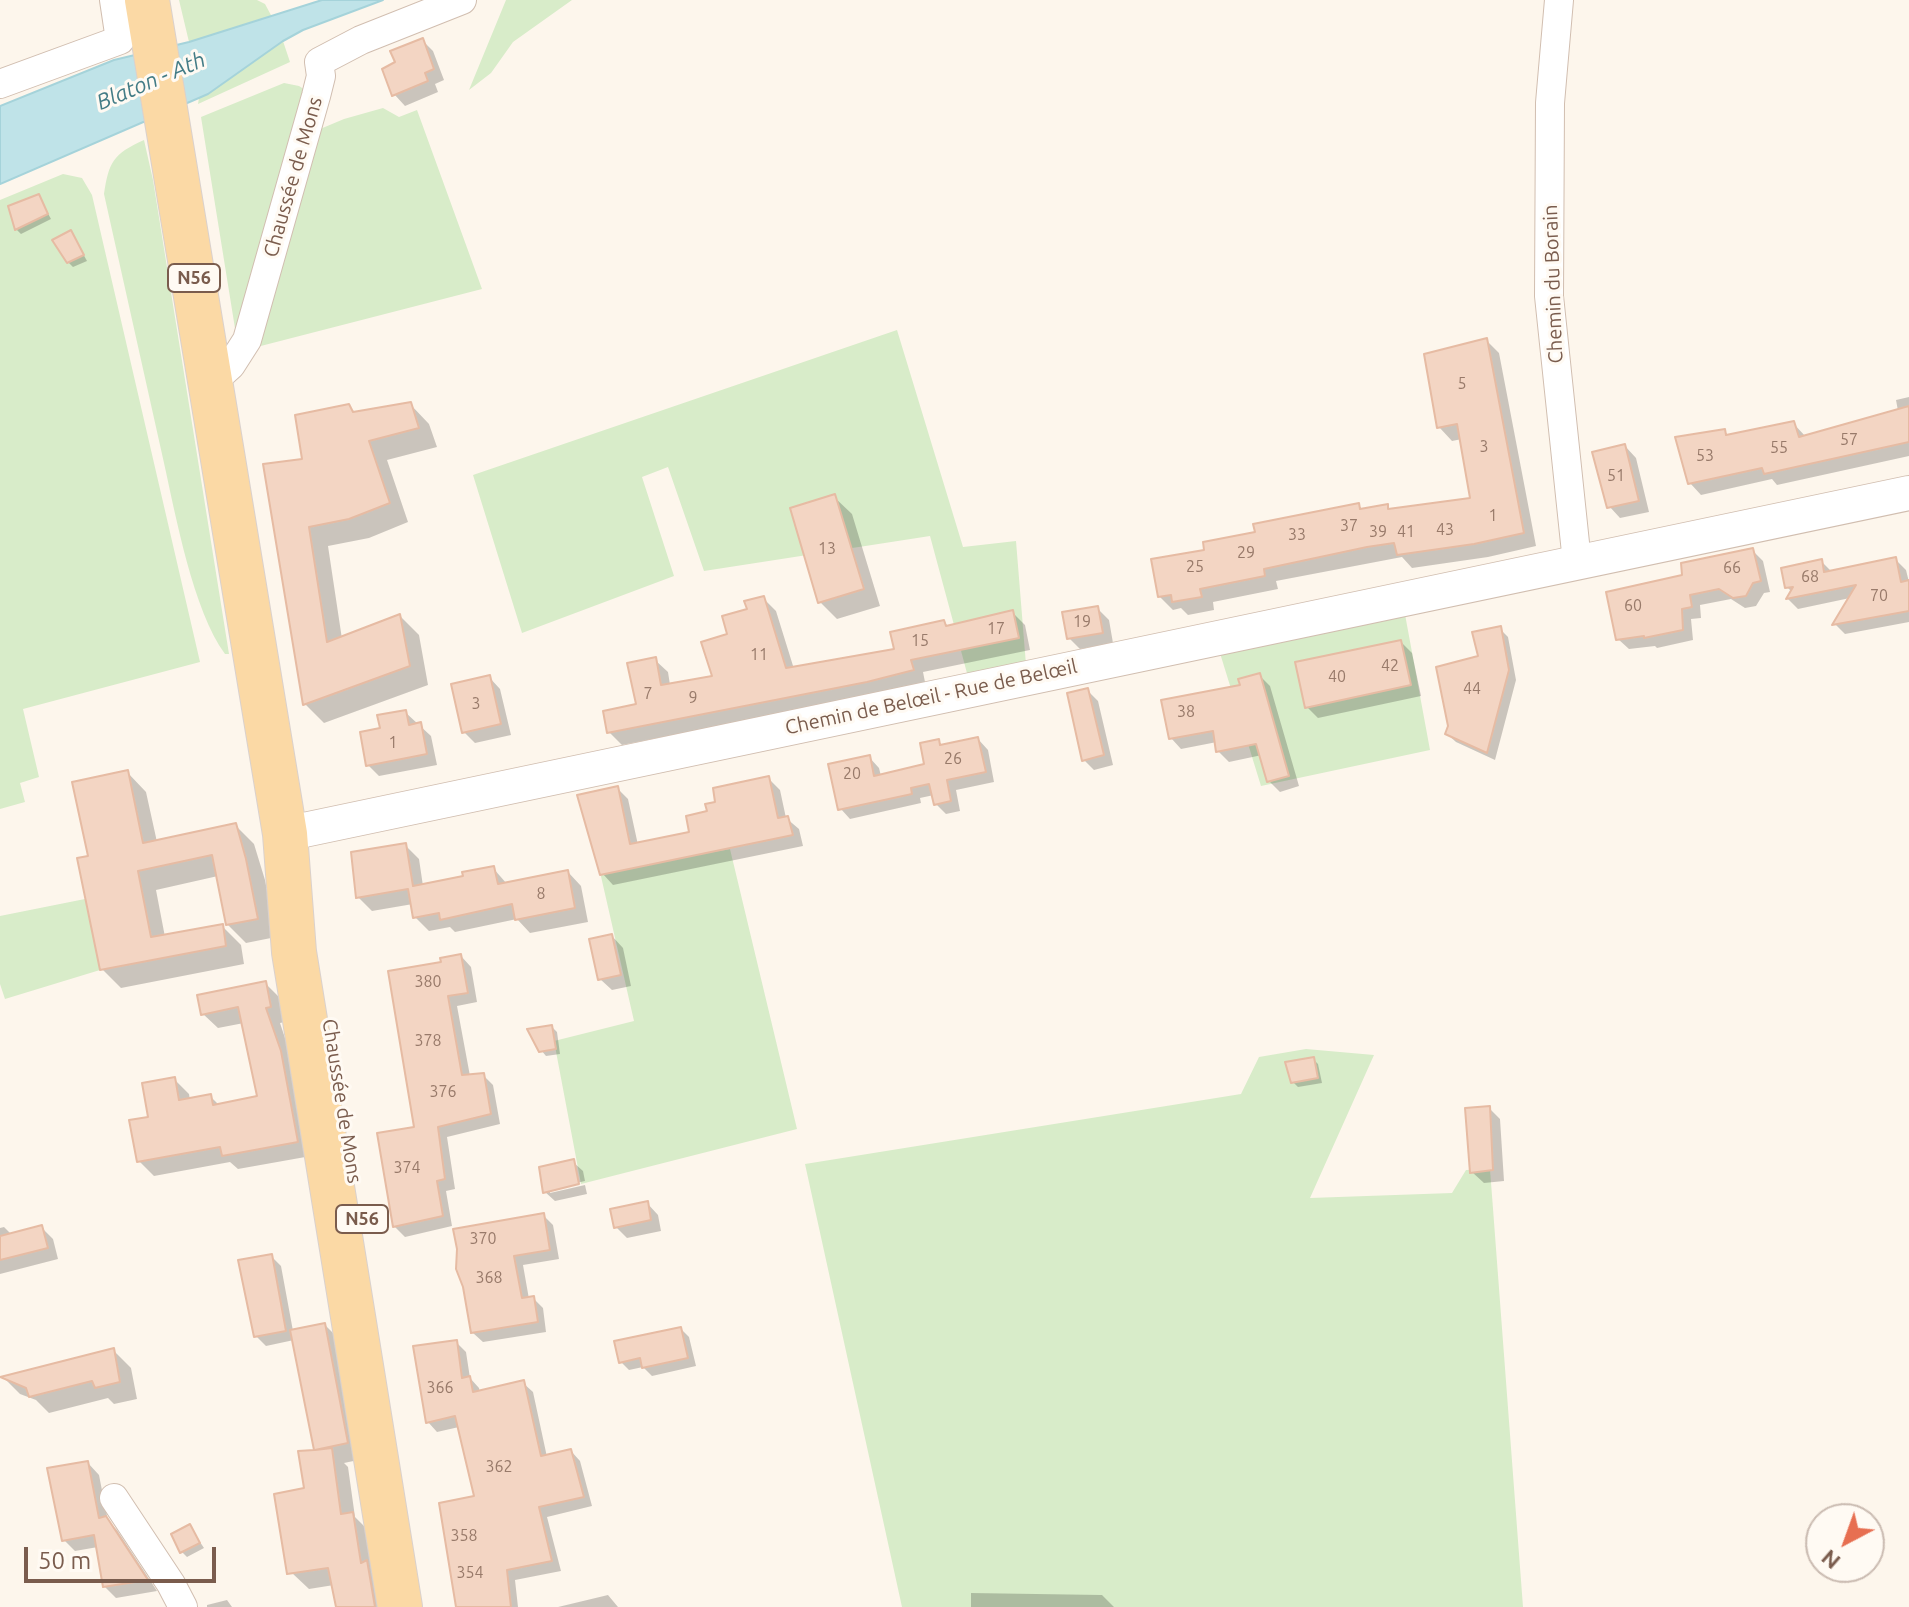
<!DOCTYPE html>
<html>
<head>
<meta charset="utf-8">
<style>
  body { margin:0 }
  #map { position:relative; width:1909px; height:1607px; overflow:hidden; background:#fdf6ec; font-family:Ubuntu,sans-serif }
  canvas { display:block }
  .north { position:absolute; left:1805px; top:1503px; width:80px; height:80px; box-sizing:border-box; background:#fffaf3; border:2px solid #cabbb1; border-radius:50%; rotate:221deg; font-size:22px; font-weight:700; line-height:32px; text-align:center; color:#7a5c4d }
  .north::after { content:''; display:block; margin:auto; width:28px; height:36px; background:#e76f51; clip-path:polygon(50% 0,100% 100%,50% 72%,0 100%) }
  .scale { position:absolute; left:24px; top:1547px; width:192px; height:36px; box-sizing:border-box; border:4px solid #7a5c4d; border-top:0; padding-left:10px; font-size:24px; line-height:28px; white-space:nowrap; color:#7a5c4d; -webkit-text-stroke:6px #fffaf3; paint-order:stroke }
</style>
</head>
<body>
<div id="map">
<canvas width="1909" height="1607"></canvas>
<div class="north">N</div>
<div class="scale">50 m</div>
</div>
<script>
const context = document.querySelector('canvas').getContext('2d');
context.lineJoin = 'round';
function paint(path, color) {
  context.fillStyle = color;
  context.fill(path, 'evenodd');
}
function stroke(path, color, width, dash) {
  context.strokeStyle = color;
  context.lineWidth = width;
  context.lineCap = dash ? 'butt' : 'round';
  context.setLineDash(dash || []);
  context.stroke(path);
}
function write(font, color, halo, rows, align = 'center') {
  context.font = font + ' Ubuntu,sans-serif';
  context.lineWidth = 6;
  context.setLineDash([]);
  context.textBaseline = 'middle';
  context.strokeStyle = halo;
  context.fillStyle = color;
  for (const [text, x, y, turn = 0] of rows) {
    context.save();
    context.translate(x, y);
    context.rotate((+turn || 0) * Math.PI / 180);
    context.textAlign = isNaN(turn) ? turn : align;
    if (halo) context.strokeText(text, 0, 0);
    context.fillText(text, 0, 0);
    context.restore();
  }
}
const green = new Path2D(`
  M179 0H257L265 4 272 17 189 42Z
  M506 0H572L513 42 491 73 469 90Z
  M283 41 290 62 198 104 199 98Z
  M284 83 299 86 310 93 238 347 201 117Z
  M383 108 399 117 417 110 482 289 253 348 313 132 344 119Z
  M144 140 153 180 229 654H225C193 610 176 517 164 463 144 373 124 284 104 194 109 162 113 154 144 140Z
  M63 174 82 178 92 195 200 662 23 709 39 777 20 783 25 802 0 809V200Z
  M897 330 963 547 1016 541 1027 677 971 688 930 536 704 571 668 467 642 477 674 576 522 633 473 475Z
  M1402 598 1430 750 1261 786 1215 637Z
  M730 849 797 1129 581 1184 554 1041 634 1021 600 872Z
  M85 899 100 970 5 999 0 984V916Z
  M1306 1049 1374 1055 1310 1198 1452 1193 1466 1170 1490 1169 1523 1607H902L805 1164 1241 1094 1259 1057Z`);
const water = new Path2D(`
  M322 0H383L303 30 283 41 208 94 0 184V106L114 60 189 42Z`);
const shadow = new Path2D(`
  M422 40 433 51 444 80 435 84 438 92 405 106 394 94 397 63Z
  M39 197 51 219 21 234 16 229 11 208Z
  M71 232 87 261 73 267 68 262Z
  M1486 340 1499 353 1536 546 1488 557 1412 568 1402 557 1276 581 1278 589 1213 602 1214 610 1188 615 1181 608 1173 610 1159 596 1206 552 1258 533 1358 505 1364 511 1387 507 1391 511 1472 500 1462 439 1452 441 1439 427Z
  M1909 397V456L1777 485 1772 479 1701 495 1690 483 1724 432 1729 436 1793 423 1806 437 1898 411 1896 400Z
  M410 404 429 424 437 447 387 460 408 522 369 538 328 546 342 639 400 616 419 635 428 685 324 723 305 704 304 461 348 406 356 413Z
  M1625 446 1636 458 1649 512 1620 518 1609 506Z
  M834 497 852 514 880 606 837 619 820 602Z
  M1752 550 1763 561 1770 592 1764 593 1756 606 1745 608 1731 599 1700 605 1701 618 1691 619 1693 640 1657 648 1655 646 1629 649 1618 639 1684 576Z
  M1895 559 1906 570 1909 582V622L1845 634 1835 624 1850 598 1798 609 1788 599 1792 592 1787 587 1821 561 1832 572Z
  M763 598 776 611 794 669 896 651 944 622 949 627 1012 612 1025 625 1030 650 923 672 925 682 881 694 622 745 609 732 638 706 655 660 668 672 670 685 715 677 730 635 749 610Z
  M1097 608 1109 620 1113 643 1080 649 1069 638Z
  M1500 629 1508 637 1516 680 1495 760 1456 742 1447 734 1480 658Z
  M1401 642 1412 653 1421 696 1318 718 1307 707Z
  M1259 675 1270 686 1299 786 1280 792 1269 781 1262 755 1229 762 1218 751 1217 742 1181 749 1171 738Z
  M489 677 500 689 511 735 475 743 464 732Z
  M1087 690 1098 701 1113 765 1094 770 1084 760Z
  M405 712 431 736 437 765 379 776 368 765 382 730Z
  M978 739 988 750 994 782 956 790 960 811 946 814 936 804 934 795 920 798 921 803 850 819 840 808 869 757 879 768 881 776 927 765 938 742 944 747Z
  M127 772 146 792 157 842 235 825 254 844 265 880 276 937 246 943 227 924 218 876 156 890 165 937 222 926 241 945 244 964 121 988 102 969 90 858Z
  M769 779 780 790 786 818 799 829 803 846 613 885 602 873 617 788 628 799 638 845 692 833 709 813Z
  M405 845 419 859 423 886 465 878 493 868 507 884 568 872 581 886 588 922 530 933 517 919 455 932 450 927 429 931 415 917 413 904 372 911 358 897Z
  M612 936 623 948 631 986 612 990 600 979Z
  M461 956 471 967 477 1002 457 1006 470 1076 483 1075 493 1085 500 1124 447 1137 455 1189 446 1191 452 1226 405 1237 394 1226 416 1129 443 963Z
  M265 983 280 998 285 1022 280 1023 295 1068 311 1156 238 1169 230 1162 154 1176 139 1161 150 1119 174 1079 189 1094 190 1100 211 1097 220 1106 260 1098 244 1023 218 1028 203 1014Z
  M552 1027 557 1032 560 1054 546 1056 541 1050Z
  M1313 1059 1318 1064 1322 1083 1298 1087 1293 1082Z
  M1489 1108 1500 1119 1504 1181 1484 1183 1472 1172Z
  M573 1162 583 1171 585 1181 550 1189V1193L585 1185 587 1194 555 1201 545 1192Z
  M647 1203 658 1215 661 1231 627 1238 616 1227Z
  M543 1215 553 1225 559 1259 523 1265 529 1299 533 1298 543 1308 546 1332 483 1342 473 1333 459 1249Z
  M4 1227 12 1235 41 1227 53 1239 58 1259 0 1274V1228Z
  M271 1256 281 1266 293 1331 325 1325 341 1341 363 1459 344 1463 348 1467 355 1517 369 1531 387 1607H338L334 1585 309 1589 292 1573 306 1490 316 1452 294 1340 266 1346 256 1336Z
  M681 1329 689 1337 696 1366 652 1376 643 1367 629 1370 621 1362Z
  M456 1342 466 1352 470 1378 479 1388 480 1393 523 1383 533 1392 547 1457 571 1451 580 1461 592 1506 547 1517 561 1571 515 1580 518 1607H459L477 1497 459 1427 437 1432 428 1422Z
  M114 1351 131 1368 137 1399 114 1404 108 1398 49 1413 36 1400 20 1394 4 1378Z
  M88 1463 99 1475 108 1521 117 1530 157 1591 116 1598 105 1587 98 1547 75 1551 64 1540Z
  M190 1527 204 1548 187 1557 182 1552Z
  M971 1593 1102 1595 1114 1607H971Z
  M608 1595 618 1607H558Z
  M227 1600 232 1607H207V1605Z`);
const building = new Path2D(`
  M423 38 434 69 425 73 428 81 392 96 382 69 395 62 390 51Z
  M39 194 48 214 15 230 8 206Z
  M71 230 84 255 67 263 52 240Z
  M1487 338 1524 533 1474 544 1397 555 1394 543 1367 547 1264 569 1265 576 1200 589 1202 597 1172 602 1171 595 1158 597 1151 559 1204 550 1203 542 1255 532 1253 524 1359 503 1360 509 1388 504V509L1470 498 1457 424 1437 428 1424 354Z
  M411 402 419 428 369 441 390 503 349 519 309 527 327 642 400 614 410 666 303 705 263 464 302 459 295 415 349 404 353 412Z
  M1909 406V442L1764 474 1762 468 1688 484 1675 437 1725 429 1726 435 1794 421 1799 437Z
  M1625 444 1639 501 1607 508 1592 452Z
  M835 494 864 589 818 603 790 508Z
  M1753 548 1761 581 1753 583 1746 596 1733 598 1719 589 1690 595 1692 607 1682 609 1683 630 1644 638V636L1616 640 1606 592 1682 575 1681 563Z
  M1896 557 1901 582 1909 580V611L1832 625 1856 585 1786 599 1793 587 1785 588 1781 568 1822 559 1824 572Z
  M764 596 786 668 894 649 890 632 944 620 946 626 1013 610 1019 638 911 660 914 670 867 682 607 733 603 711 636 704 627 663 656 657 661 685 712 676 701 642 727 634 722 616 747 609 744 601Z
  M1098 606 1103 633 1067 639 1062 612Z
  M1501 626 1509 670 1487 753 1445 734 1448 726 1436 667 1478 656 1472 632Z
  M1401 640 1411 685 1305 708 1295 662Z
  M1260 673 1289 776 1267 782 1256 744 1216 752 1213 731 1169 739 1161 700 1240 685 1238 679Z
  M490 675 501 724 462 733 451 684Z
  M1088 688 1104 755 1082 761 1067 693Z
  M406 710 409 725 421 722 427 754 366 766 360 732 380 728 377 715Z
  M978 737 986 772 947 780 951 801 934 805 929 784 911 788 912 794 838 810 828 764 870 755 874 776 924 764 920 743 939 739 940 745Z
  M128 770 143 843 236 823 246 859 258 919 226 925 212 855 138 871 151 937 223 924 226 946 100 970 77 858 88 856 72 782Z
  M769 776 778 818 788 816 793 835 600 875 577 795 618 786 630 844 689 832 686 816 707 811 705 804 715 802 713 788Z
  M406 843 413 886 463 876 462 872 494 866 498 884 568 870 575 908 515 920 512 904 440 920 439 913 413 918 408 889 356 898 351 852Z
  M612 934 621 975 598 980 589 939Z
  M461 954 468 993 448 996 462 1075 484 1073 491 1114 438 1127 445 1179 437 1181 443 1216 393 1227 377 1133 414 1127 388 971 441 962 440 958Z
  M266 981 271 1007 266 1008 281 1051 298 1142 222 1156 220 1147 137 1162 129 1120 148 1117 142 1083 175 1077 179 1100 211 1094 213 1105 257 1096 238 1007 201 1015 197 995Z
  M552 1025 556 1049 539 1052 527 1029Z
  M1314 1057 1318 1078 1291 1083 1285 1062Z
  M1490 1106 1493 1170 1470 1173 1465 1108Z
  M574 1159 579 1184 543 1193 539 1167Z
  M648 1201 651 1220 614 1228 610 1209Z
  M544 1213 550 1250 514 1256 522 1298 534 1296 538 1322 471 1333 463 1287 456 1269 457 1249 453 1229Z
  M42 1225 48 1248 0 1260V1236Z
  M272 1254 286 1331 254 1337 238 1260Z
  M325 1323 348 1443 315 1450 332 1448 341 1514 353 1512 361 1563 367 1560 375 1607H336L328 1568 287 1574 274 1494 304 1488 298 1451 314 1450 290 1330Z
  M681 1327 688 1358 642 1368 640 1358 619 1363 614 1341Z
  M457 1340 462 1378 470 1376 473 1392 524 1380 541 1456 571 1449 584 1497 539 1507 552 1561 507 1570 511 1607H456L439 1503 474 1496 455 1416 426 1423 413 1346Z
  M114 1348 120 1382 95 1388 92 1381 29 1397 26 1388 0 1377Z
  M88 1461 99 1518 106 1516 148 1580 103 1587 94 1535 62 1541 47 1468Z
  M190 1524 200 1543 180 1553 171 1534Z`);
const minor = new Path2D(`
  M1559 0 1550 103 1549 296 1577 562
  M0 84 120 40 114 0
  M211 383 231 365 247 340 316 96 321 76 319 62 361 40 462 0
  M114 1498 171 1584 183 1607`);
const tertiary = new Path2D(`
  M285 834 1909 493`);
const primary = new Path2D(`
  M147 0 285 834 294 952 400 1607`);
const numberNames = [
  ["5",1462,384],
  ["57",1849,440],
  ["3",1484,447],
  ["55",1779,448],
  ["53",1705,456],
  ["51",1616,476],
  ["1",1493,516],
  ["37",1349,526],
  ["43",1445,530],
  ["39",1378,532],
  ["41",1406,532],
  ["33",1297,535],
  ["13",827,549],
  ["29",1246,553],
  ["25",1195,567],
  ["66",1732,568],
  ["68",1810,577],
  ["70",1879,596],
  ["60",1633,606],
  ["19",1082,622],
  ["17",996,629],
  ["15",920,641],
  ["11",759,655],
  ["42",1390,666],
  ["40",1337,677],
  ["44",1472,689],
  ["7",648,694],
  ["9",693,698],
  ["3",476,704],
  ["38",1186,712],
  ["1",393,743],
  ["26",953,759],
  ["20",852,774],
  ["8",541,894],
  ["380",428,982],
  ["378",428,1041],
  ["376",443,1092],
  ["374",407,1168],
  ["370",483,1239],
  ["368",489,1278],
  ["366",440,1388],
  ["362",499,1467],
  ["358",464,1536],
  ["354",470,1573]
];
const shields = [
  [194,278,52],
  [362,1219,52]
];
const shieldNames = [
  ["N56",194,278],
  ["N56",362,1219]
];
const streetNames = [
  ["Chaussée de Mons",293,177,-74],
  ["Chemin du Borain",1553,284,-92],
  ["Chemin de Belœil - Rue de Belœil",931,697,-12],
  ["Chaussée de Mons",342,1101,81]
];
const waterNames = [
  ["Blaton - Ath",151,81,-23]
];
paint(green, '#d8ecc9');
paint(water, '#bfe3e8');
stroke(water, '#a5d3da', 2);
paint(shadow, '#0003');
paint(building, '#f3d5c3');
stroke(building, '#e6bba3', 2);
stroke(minor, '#d1beb0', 30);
stroke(tertiary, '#d1beb0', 36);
stroke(primary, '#dad1cd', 46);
stroke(minor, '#fff', 28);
stroke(tertiary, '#fff', 34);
stroke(primary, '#fbd9a5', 44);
write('16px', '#987a6a', null, numberNames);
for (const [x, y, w] of shields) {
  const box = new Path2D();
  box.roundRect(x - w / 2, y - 14, w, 28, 6);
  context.fillStyle = '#fffaf3';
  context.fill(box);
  stroke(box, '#7a5c4d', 2);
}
write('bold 18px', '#7a5c4d', null, shieldNames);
write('20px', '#7a5c4d', '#fffaf3', streetNames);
write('italic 22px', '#437c86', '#fffaf3', waterNames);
</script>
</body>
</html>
